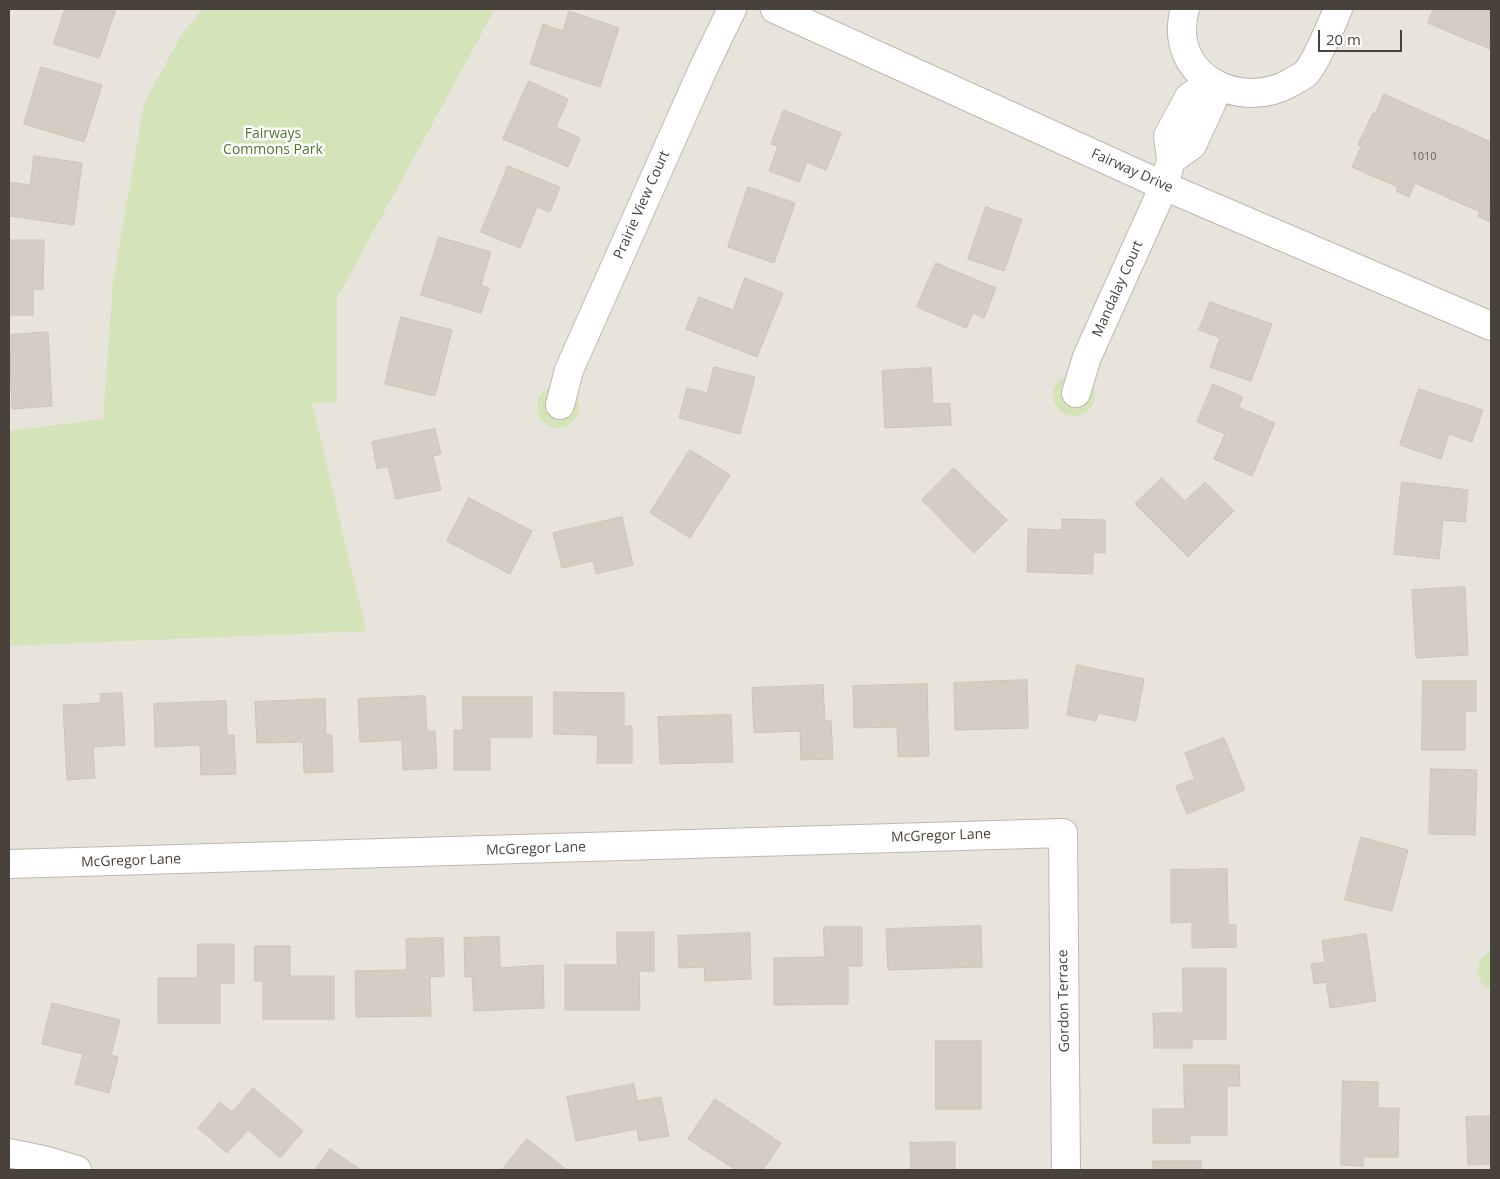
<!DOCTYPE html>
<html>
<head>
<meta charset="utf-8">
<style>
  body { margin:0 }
  #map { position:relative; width:1500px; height:1179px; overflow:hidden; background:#f5f1ec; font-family:"Open Sans",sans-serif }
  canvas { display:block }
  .frame { position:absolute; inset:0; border:10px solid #49423a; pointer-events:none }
  .scale { position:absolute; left:1318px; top:30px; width:84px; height:22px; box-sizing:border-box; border:2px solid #49423a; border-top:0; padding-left:6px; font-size:15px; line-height:18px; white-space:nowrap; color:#49423a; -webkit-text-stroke:4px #fff; paint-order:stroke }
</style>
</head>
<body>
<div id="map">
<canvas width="1500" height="1179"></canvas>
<div class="frame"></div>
<div class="scale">20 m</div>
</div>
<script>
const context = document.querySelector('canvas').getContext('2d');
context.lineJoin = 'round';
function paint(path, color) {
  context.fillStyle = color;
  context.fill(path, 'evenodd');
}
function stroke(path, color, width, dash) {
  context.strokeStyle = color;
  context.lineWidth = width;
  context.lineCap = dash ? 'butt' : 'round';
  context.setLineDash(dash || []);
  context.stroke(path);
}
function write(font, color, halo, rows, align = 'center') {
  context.font = font + ' "Open Sans",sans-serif';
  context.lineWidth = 5;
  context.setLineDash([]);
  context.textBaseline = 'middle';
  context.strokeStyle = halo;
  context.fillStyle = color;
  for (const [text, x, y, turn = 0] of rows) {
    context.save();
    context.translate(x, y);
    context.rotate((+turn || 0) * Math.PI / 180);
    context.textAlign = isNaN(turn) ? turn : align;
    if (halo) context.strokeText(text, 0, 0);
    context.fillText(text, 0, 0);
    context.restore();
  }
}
const residential = new Path2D(`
  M9 9H1491V1170H9Z`);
const green = new Path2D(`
  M203 9H495L337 298V402L312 403 366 631 9 646V431L103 419 113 283 144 104 182 34Z
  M1053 395a21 21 0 1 1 42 0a21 21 0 1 1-42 0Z
  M537 407a21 21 0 1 1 42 0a21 21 0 1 1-42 0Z
  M1491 950V990L1482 984 1477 971 1482 957Z`);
const building = new Path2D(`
  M65 9H116L99 58 54 44Z
  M1434 9H1491L1490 49 1428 23Z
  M569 11 619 28 600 87 530 64 543 24 563 31Z
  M41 67 102 85 84 142 24 124Z
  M529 81 568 99 556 127 580 138 568 167 503 139Z
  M1384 94 1491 142 1490 222 1478 216 1480 212 1415 183 1409 197 1396 191 1398 187 1352 167 1361 147 1358 145 1373 113 1375 114Z
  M784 110 841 133 826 170 807 162 799 182 769 171 778 146 771 144Z
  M34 156 82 163 74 225 9 216V182L30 185Z
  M508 166 560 187 550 212 537 207 520 248 481 232Z
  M748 187 795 203 774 263 728 247Z
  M986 207 1022 219 1004 271 968 259Z
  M439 237 491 252 481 285 489 288 481 313 421 295Z
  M9 240H44L43 289H33V315H9Z
  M936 263 996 288 984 318 973 313 966 328 917 307Z
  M745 278 783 293 757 357 686 329 699 297 733 310Z
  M1210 302 1272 324 1251 381 1210 367 1220 338 1199 330Z
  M401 317 452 330 435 396 385 384Z
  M48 332 52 406 12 409 9 335Z
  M714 367 755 377 740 434 679 418 687 388 707 393Z
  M931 368 933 404 950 403 951 425 885 428 882 371Z
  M1213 384 1243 397 1238 407 1275 423 1252 476 1214 459 1225 434 1197 422Z
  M1419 389 1483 410 1472 442 1449 434 1441 459 1400 445Z
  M435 429 441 454 433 456 441 490 396 499 388 466 377 469 372 442Z
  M690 450 730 475 690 538 650 513Z
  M954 468 1007 520 974 553 922 500Z
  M1162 478 1185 501 1205 482 1234 511 1188 557 1135 504Z
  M1402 482 1468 490 1465 522 1443 520 1439 559 1394 554Z
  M469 498 532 531 510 574 447 541Z
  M622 517 633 565 596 574 593 561 562 568 553 533Z
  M1062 519 1105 520V553L1093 552V574L1027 572 1028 529 1062 530Z
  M1465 587 1468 655 1416 658 1412 590Z
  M1077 665 1144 679 1136 721 1098 713 1096 721 1067 715Z
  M1027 680 1028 728 955 730 954 683Z
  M1423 681H1476V711H1465V750H1422Z
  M927 684 929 756 898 757 897 727 854 728 853 686Z
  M823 685 825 721H831L833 759 801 760 800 731 754 733 752 688Z
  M554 692 624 693V726H632V763H597L598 735 554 734Z
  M122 693 125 745 93 747 95 778 67 780 63 705 101 703 100 694Z
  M425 696 427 731H435L437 768 403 770 402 740 360 742 358 699Z
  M463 697H532V737H490V770H454V730H463Z
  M325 699 326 735H332L333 772 304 773 303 742 257 743 255 702Z
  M226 701 227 735H234L236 774 201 775 200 745 155 747 154 704Z
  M731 715 733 762 660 764 658 717Z
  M1224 738 1245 790 1187 814 1176 786 1195 779 1185 753Z
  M1431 769 1477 770 1475 835 1429 834Z
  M1361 837 1408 850 1392 911 1345 900Z
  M1227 869 1228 925H1236V947L1192 948V922L1171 923V870Z
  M981 926 982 967 888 970 886 929Z
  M824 927H862V966H848V1004L774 1005V958L824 957Z
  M617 932H654V971H639L640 1010H565V965H617Z
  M750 933 751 979 705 981 704 967 679 968 678 936Z
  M1366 934 1376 1001 1330 1008 1326 982 1314 984 1311 964 1325 962 1322 941Z
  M499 937 500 968 543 965 544 1008 474 1011 472 976 465 977 464 938Z
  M443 938 444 976 430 977 431 1016 356 1017 355 971 407 970 406 939Z
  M198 944H234V983H220V1023H158V978H197Z
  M255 946H290V976H334V1019H263V981H255Z
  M1183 968H1226V1039H1192V1048H1154L1153 1013H1183Z
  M52 1003 120 1020 111 1055 118 1057 109 1093 75 1084 83 1054 42 1044Z
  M936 1041H981V1109H936Z
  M1184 1065H1239L1240 1086H1227V1135H1190V1143H1153V1109H1184Z
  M1343 1081 1378 1082V1108H1399L1398 1157H1363V1166L1341 1165Z
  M634 1084 637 1101 661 1097 669 1136 639 1141 637 1129 576 1141 567 1097Z
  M253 1088 303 1131 280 1158 248 1130 227 1153 198 1128 220 1102 232 1112Z
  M715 1099 781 1143 763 1170H736L688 1139Z
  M1491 1116V1164L1468 1165 1466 1117Z
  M527 1139 567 1170H502Z
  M955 1142V1170H911L910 1143Z
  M330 1149 361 1170H315Z
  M1153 1161H1201V1170H1153Z`);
const minor = new Path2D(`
  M775 9 1164 186 1491 326
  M1185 9C1166 75 1239 113 1292 82 1296 79 1302 77 1305 74 1315 65 1332 23 1338 9
  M1171 160 1192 145 1212 102V82
  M1076 393 1087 357 1164 186 1171 160 1168 136 1189 97 1212 82
  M560 405 569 370 703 69 732 9
  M9 864 1063 833 1066 1170
  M9 1153 43 1160 77 1170`);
const numberNames = [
  ["1010",1424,157]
];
const parkNames = [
  ["Fairways",273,134],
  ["Commons Park",273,150]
];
const streetNames = [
  ["Fairway Drive",1132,171,24],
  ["Prairie View Court",642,205,-66],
  ["Mandalay Court",1118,289,-66],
  ["McGregor Lane",941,836,-2],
  ["McGregor Lane",536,849,-2],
  ["McGregor Lane",131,861,-2],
  ["Gordon Terrace",1064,1001,-91]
];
paint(residential, '#e8e3db');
paint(green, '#d4e4b9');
paint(building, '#d5ccc3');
stroke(building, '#cfc4b6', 1);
stroke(minor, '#bfb8af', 30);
stroke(minor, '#fff', 28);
write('11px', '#6c645c', null, numberNames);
write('14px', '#517632', '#fff', parkNames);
write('14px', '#49423a', '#fff', streetNames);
</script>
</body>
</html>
